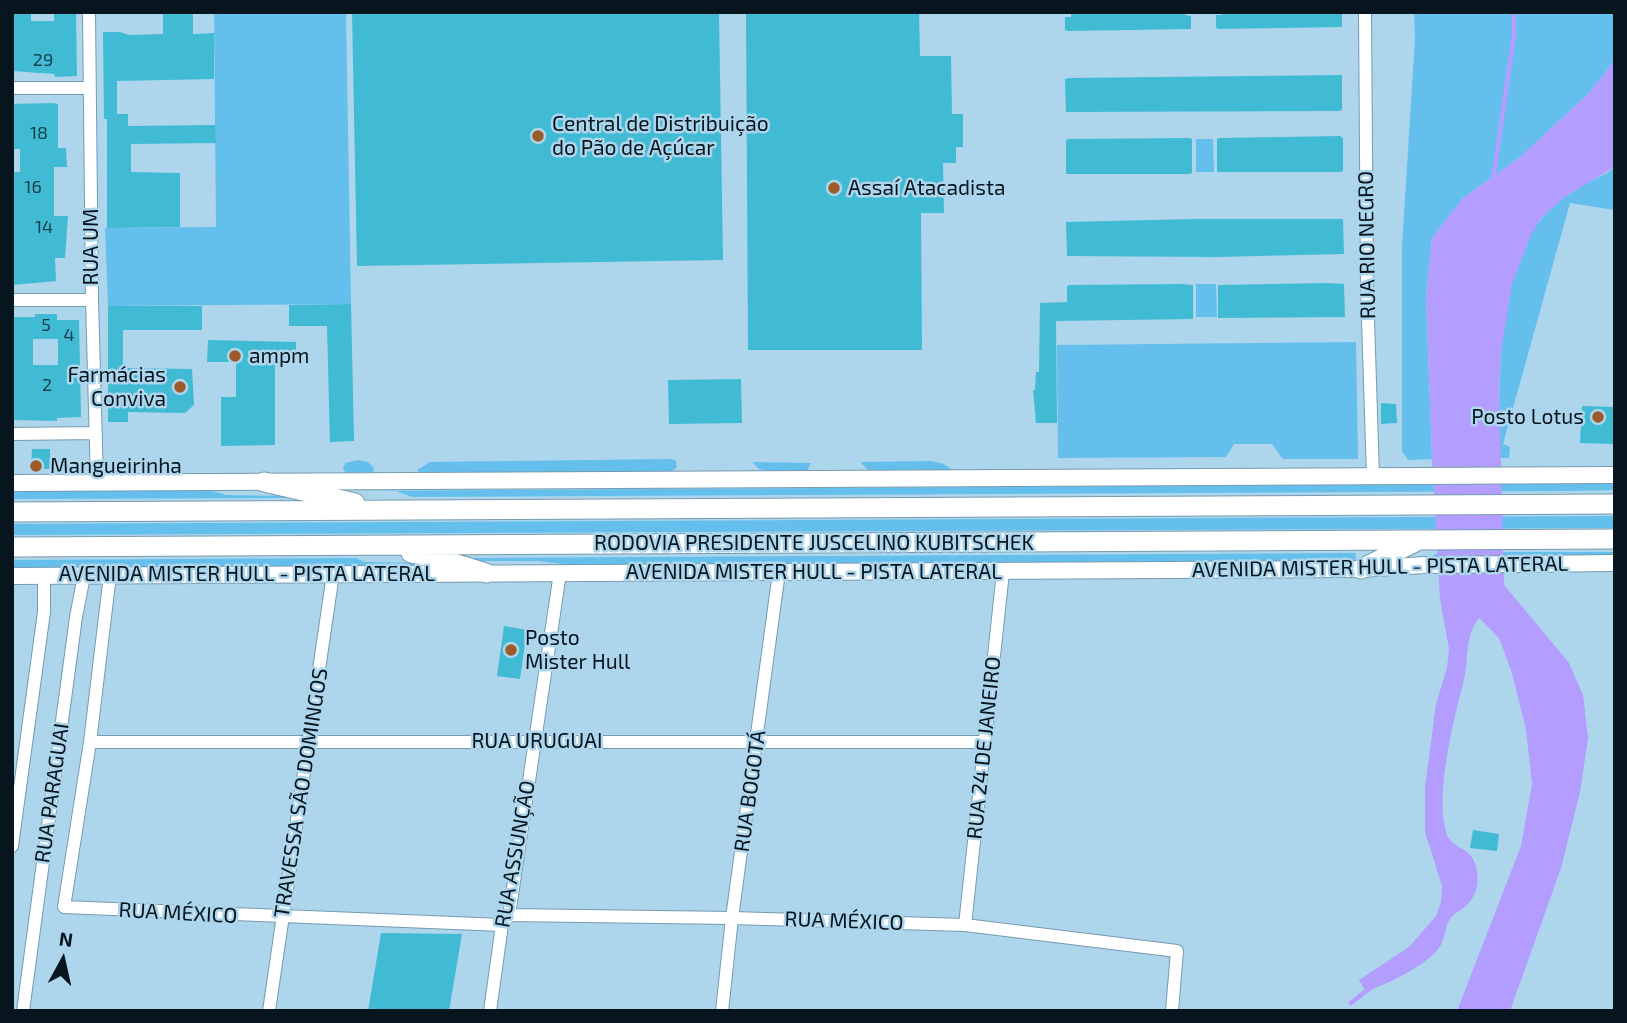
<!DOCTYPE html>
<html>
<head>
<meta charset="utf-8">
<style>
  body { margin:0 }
  #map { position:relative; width:1627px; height:1023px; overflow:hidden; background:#add5ec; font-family:"Exo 2",sans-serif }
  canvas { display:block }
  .frame { position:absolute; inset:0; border:14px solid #07161e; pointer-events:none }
  .north { position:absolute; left:28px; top:925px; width:70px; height:70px; -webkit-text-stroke:5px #add5ec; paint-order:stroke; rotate:8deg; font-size:19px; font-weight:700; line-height:28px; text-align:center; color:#07161e }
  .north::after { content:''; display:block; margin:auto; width:24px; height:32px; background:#07161e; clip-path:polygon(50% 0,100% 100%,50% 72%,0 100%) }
</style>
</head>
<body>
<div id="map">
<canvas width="1627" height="1023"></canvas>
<div class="frame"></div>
<div class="north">N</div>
</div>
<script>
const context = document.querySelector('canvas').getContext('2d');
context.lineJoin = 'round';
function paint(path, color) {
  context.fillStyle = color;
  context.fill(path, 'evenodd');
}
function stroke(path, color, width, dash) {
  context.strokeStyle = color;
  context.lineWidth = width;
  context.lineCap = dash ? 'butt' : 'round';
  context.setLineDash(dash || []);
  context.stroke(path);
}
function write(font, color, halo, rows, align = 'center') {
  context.font = font + ' "Exo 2",sans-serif';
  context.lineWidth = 5;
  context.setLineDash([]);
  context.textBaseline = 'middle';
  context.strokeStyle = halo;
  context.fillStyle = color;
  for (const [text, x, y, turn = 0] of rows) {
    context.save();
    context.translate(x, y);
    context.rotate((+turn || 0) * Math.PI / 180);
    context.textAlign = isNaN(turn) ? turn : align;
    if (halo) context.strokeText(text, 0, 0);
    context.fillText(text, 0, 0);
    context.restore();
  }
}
const green = new Path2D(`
  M214 12H346L351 304 108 306 105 228 216 227Z
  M1414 12H1615V60L1588 94 1519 158 1463 198 1432 238 1426 297 1432 459 1408 460 1402 451V246L1415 38Z
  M1196 139H1213L1214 172H1196Z
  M1615 167V210L1570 203 1503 444 1510 447 1509 458H1500C1499 388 1495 277 1541 219 1553 204 1571 192 1587 183 1597 178 1607 174 1615 167Z
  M1196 284H1216L1217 317H1196Z
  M1356 342 1358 459H1283L1272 444H1234L1226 457 1058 458 1057 345Z
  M671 459 676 461 677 467 671 472 420 473 417 470 430 462Z
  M358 460 368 462 374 468 373 472 346 473 343 469 345 463Z
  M932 461 944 464 952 470 869 471 860 462Z
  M752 462 811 463 807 471 765 470 759 469Z
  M1615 483V490L1563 491 412 497 396 491H347Z
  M209 490 226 495 287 496 285 498 12 499V491Z
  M1615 516V528L12 535V524Z
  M1441 552H1615V556L1427 558Z
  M1356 553 1355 561 580 566 538 561H470L467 558Z
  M356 558 365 562 423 563 424 566 12 568V560Z`);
const water = new Path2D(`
  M1615 60V167L1566 196 1541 218 1531 235 1512 284 1501 353 1499 386 1504 585 1569 663 1583 695 1588 738 1580 792 1561 868 1510 1011H1457L1521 846 1532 784 1526 729 1511 670 1499 638 1479 618C1464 636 1469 663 1463 684 1453 722 1435 794 1446 832 1451 850 1470 845 1476 866 1480 882 1477 899 1462 909 1458 912 1453 914 1450 919 1445 927 1445 940 1439 948 1425 967 1387 983 1366 992L1359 980 1409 947 1436 916 1441 902 1442 886 1425 832V787L1436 704 1447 668 1449 649 1440 599 1432 459 1426 297 1432 238 1463 198 1519 158 1588 94Z`);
const stream = new Path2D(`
  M1493 180 1514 36V12
  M1351 1003 1370 988`);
const building = new Path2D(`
  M12 12H31V21H54V12H76L77 76 55 77 54 74 12 71Z
  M163 12H193V34L214 33V79L117 81V114H128V126L215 125 216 143 131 144V172L180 173V227L107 228V119H104L103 32H120L129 35 163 34Z
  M352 12H719L723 260 357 266Z
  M746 12H919L920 56H951L952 114H963V147H956V163H943L944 213H921L922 350H748Z
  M1071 12H1185V15L1191 16V29L1068 31 1065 30V17H1071Z
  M1222 12H1336V14H1342V27L1219 29 1216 28V15H1222Z
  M1342 75V110L1339 111 1066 112 1065 79 1069 78Z
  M53 103 58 104V148H66L67 167H54V216H68L65 258H55L56 281 12 285V172H20V149H12V104Z
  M1340 136 1343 138V171L1340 172H1217V139L1220 138Z
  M1189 138 1192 139V173L1189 174H1066V140L1069 139Z
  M1194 219H1343L1344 254 1216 257 1067 256 1066 222Z
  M1326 283 1344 284 1345 317 1218 318V285Z
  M1181 284 1193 285V319L1056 321 1057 423H1036L1033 390H1035L1036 372H1039L1040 303 1067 302V286L1070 285Z
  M351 304 354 441 330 442 327 326H289V305Z
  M108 306H202V330H123V368L192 369 194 405 185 413 128 412V422H108Z
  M35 314H57V320H79L81 417 57 418V421L14 420V409H12V317H35ZM33 339H58V365H33Z
  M208 340 296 342V363H275V445L221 446V397H236V362H207Z
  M741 379 742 423 669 424 668 380Z
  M1381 403 1396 404 1397 423 1381 424Z
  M1582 406 1615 407V444L1580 443Z
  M32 449H50V469H31Z
  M504 626 527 630 520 679 497 676Z
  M1473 830 1499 834 1497 851 1470 848Z
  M381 933 462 934 449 1011H368Z`);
const minor = new Path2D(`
  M89 12 92 300 97 482
  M1365 12 1367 288 1373 477
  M12 88H90
  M12 300H92
  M12 434 96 433
  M110 575 90 742 64 907 502 925
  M90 742H984
  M12 846 44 612V575
  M509 915 732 918 965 925 1177 951 1172 1011
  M965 925 1003 572
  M23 1011 76 617 84 576
  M269 1011 333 574
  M490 1011 502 925 509 915 560 573
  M722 1011 732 918 779 572`);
const secondary = new Path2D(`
  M12 483 1615 475
  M12 576 1361 569 1425 565 1615 563`);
const trunk = new Path2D(`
  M264 482 355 503
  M12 512 1615 504
  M12 547 1615 539
  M411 553 444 560 486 573
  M1361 569 1415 542`);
const markers = [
  [538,136,7,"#9d5a2a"],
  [834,188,7,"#9d5a2a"],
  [235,356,7,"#9d5a2a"],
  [180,387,7,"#9d5a2a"],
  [1598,417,7,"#9d5a2a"],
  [36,466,7,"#9d5a2a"],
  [511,650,7,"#9d5a2a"]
];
const numberNames = [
  ["29",43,60],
  ["18",39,133],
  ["16",33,187],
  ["14",44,227],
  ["5",46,325],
  ["4",69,335],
  ["2",47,385]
];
const poiNames = [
  ["Central de Distribuição",552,124],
  ["do Pão de Açúcar",552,148],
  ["Assaí Atacadista",848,188],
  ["ampm",249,356],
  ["Farmácias",166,375,"right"],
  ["Conviva",166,399,"right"],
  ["Posto Lotus",1584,417,"right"],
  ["Mangueirinha",50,466],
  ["Posto",525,638],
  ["Mister Hull",525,662]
];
const streetNames = [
  ["RUA RIO NEGRO",1367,245,-91],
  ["RUA UM",91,247,-90],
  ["RODOVIA PRESIDENTE JUSCELINO KUBITSCHEK",814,543],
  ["AVENIDA MISTER HULL - PISTA LATERAL",1380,567,-1],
  ["AVENIDA MISTER HULL - PISTA LATERAL",814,572],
  ["AVENIDA MISTER HULL - PISTA LATERAL",247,574],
  ["RUA URUGUAI",537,741],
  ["RUA 24 DE JANEIRO",984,748,-84],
  ["RUA BOGOTÁ",750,791,-82],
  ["RUA PARAGUAI",52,793,-82],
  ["TRAVESSA SÃO DOMINGOS",301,793,-81],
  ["RUA ASSUNÇÃO",515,854,-80],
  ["RUA MÉXICO",178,913,3],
  ["RUA MÉXICO",844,921,2]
];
paint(green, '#65bfed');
paint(water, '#b39dfe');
stroke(stream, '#b39dfe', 4.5);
paint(building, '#41bbd3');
stroke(minor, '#759bb1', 14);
stroke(secondary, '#759bb1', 18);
stroke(trunk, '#759bb1', 21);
stroke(minor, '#fff', 12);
stroke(secondary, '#fff', 16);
stroke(trunk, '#fff', 19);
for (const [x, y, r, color] of markers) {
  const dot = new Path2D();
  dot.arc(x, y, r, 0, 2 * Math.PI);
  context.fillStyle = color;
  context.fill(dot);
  stroke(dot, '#add5ec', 2.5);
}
write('18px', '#163f4b', null, numberNames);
write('21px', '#07161e', '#add5ec', poiNames, 'left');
write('21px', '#07161e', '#add5ec', streetNames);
</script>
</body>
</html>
